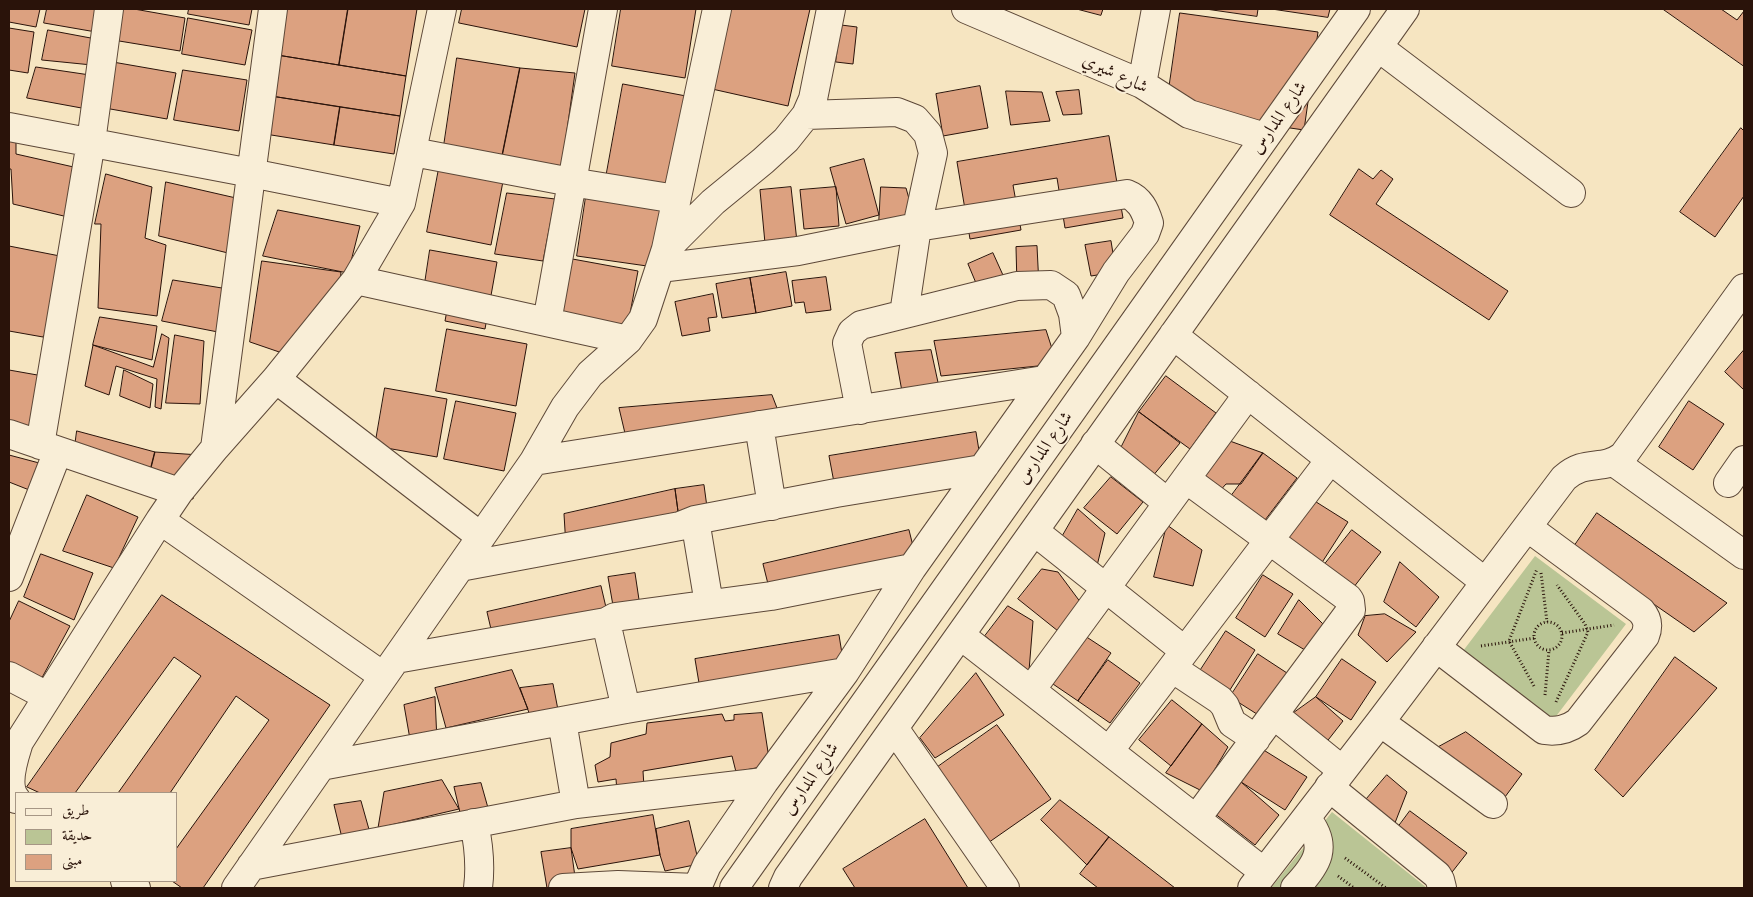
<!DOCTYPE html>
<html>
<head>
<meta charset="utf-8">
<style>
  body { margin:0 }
  #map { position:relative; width:1753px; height:897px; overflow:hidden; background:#f6e5c1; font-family:"Old Standard TT",Amiri,serif }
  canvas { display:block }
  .frame { position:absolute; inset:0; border:10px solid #2a130a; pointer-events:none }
  .legend { position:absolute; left:15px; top:792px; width:162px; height:90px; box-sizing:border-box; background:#f9eed7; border:1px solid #a69685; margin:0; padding:6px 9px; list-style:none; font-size:15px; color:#2a130a }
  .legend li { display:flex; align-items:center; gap:10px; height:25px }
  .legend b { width:25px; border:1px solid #a69685 }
</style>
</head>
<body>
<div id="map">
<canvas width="1753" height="897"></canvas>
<div class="frame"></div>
<ul class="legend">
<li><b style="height:6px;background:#f9eed7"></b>طريق</li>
<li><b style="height:14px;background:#bac595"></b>حديقة</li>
<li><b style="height:14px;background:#dca180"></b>مبنى</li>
</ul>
</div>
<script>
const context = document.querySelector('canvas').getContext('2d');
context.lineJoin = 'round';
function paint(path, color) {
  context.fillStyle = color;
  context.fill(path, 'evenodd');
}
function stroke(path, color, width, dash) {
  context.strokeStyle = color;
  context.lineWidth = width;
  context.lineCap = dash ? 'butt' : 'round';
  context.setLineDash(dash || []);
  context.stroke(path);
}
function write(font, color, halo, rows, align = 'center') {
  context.font = font + ' "Old Standard TT",Amiri,serif';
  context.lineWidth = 4;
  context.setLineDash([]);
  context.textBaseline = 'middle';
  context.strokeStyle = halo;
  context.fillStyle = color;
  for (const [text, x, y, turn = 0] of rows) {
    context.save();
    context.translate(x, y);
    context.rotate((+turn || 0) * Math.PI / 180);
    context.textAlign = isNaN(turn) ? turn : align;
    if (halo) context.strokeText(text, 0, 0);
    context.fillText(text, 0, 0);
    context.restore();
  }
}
const green = new Path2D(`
  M1535 556 1626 624 1554 719 1463 651Z
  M1332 812 1427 888H1271Z`);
const building = new Path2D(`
  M9 9H40L36 27 9 22Z
  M47 9H101L96 32 44 23Z
  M118 9H134L185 18 180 51 113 40Z
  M189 9H252L249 25 188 14Z
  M284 9H348L339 65 277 55Z
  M348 9H417L406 76 339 65Z
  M462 9H585L577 47 459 23Z
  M621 9H696L685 78 612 66Z
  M730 9H810L788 106 712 89Z
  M1077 9H1103L1101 15Z
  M1206 9H1258L1257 16Z
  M1272 9H1330L1328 17Z
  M1663 9H1721L1737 20 1744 11V66Z
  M1180 13 1318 32 1304 130 1166 110Z
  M188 18 252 30 245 65 182 54Z
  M841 25 857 27 853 64 836 62Z
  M9 28 34 32 28 73 9 70Z
  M48 30 96 39 92 65 42 60Z
  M277 55 406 76 400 116 271 96Z
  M457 58 520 68 502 157 442 159Z
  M107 61 176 73 167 119 99 107Z
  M36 67 90 75 87 109 27 98Z
  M520 68 575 73 562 166 502 157Z
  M183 70 247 80 239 131 174 120Z
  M623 84 686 96 668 194 605 183Z
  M980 86 988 128 943 136 936 94Z
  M1079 90 1082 114 1063 115 1056 92Z
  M1006 91 1042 92 1050 121 1011 125Z
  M271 96 340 107 334 145 265 134Z
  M340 107 400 116 394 154 334 145Z
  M9 125 16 126V154L78 168 68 217 13 204 11 169H9Z
  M1741 128 1744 131V196L1715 237 1680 212Z
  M1109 136 1123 218 1065 228 1057 178 1013 185 1021 230 970 239 957 162Z
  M864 159 879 215 846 224 830 168Z
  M440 163 504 176 491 245 427 232Z
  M1359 169 1373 179 1381 170 1393 179 1376 204 1508 291 1489 320 1330 215Z
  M106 174 152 187 145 238 166 245 157 316 98 308 101 224H95Z
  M166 182 236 198 232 254 159 236Z
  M791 187 798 251 766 254 760 190Z
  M836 187 839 226 804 229 800 190Z
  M881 187 906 188 917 227 879 225Z
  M587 190 664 202 654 267 577 256Z
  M507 193 555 199 543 261 495 254Z
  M278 210 360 226 348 273 263 256Z
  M1111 241 1116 272 1091 276 1085 245Z
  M9 246 65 257 49 327 43 337 9 331Z
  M1037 246 1039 286H1017L1016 247Z
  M430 250 497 262 485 329 445 321 451 288 425 283Z
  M993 253 1007 284 981 295 968 264Z
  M567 258 638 271 626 335 555 321Z
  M262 261 341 272 339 294 288 355 250 342Z
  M786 272 792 306 756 313 750 278Z
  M826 277 831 310 806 313 804 302 795 303 792 281Z
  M750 278 756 313 722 318 716 284Z
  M173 280 228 289 218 332 162 321Z
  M713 294 717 317 708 318 710 331 682 336 675 302Z
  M100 317 157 326 152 360 93 345Z
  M447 329 527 344 516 406 436 391Z
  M1046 330 1057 364 941 376 934 341Z
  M162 334 169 338 161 409 155 407 157 379 116 366 109 395 85 386 93 345 153 367Z
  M175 335 204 341 200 404 166 403Z
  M931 350 939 387 903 397 895 353Z
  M1744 350V390L1725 372Z
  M9 370 43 376 34 453 9 444Z
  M124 370 153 384 150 408 120 396Z
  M1166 376 1216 413 1190 449 1139 412Z
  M385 388 447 399 437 457 375 446Z
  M772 395 782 421 628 446 619 408Z
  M456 401 516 413 504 471 444 459Z
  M1689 401 1724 424 1693 470 1659 447Z
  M1139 412 1180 443 1152 477 1120 450Z
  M77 431 155 452 145 492 72 469Z
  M976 432 982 469 836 493 829 456Z
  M1227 440 1263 453 1241 484H1226L1218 493 1198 477Z
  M155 452 200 455 193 499 145 492Z
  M1263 453 1297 478 1262 524 1229 499Z
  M9 455 58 468 47 497 9 482Z
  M1111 477 1143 502 1117 534 1084 508Z
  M704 485 709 522 680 526 675 489Z
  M675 489 680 526 566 547 564 514Z
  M87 495 138 517 114 568 63 551Z
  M1313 500 1348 522 1321 564 1286 542Z
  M1078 509 1105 533 1095 574 1058 544Z
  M1597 513 1727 603 1694 632 1573 548Z
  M1167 525 1202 550 1193 586 1154 577Z
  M909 530 917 562 771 596 763 564Z
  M1352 530 1381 552 1350 592 1321 569Z
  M41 554 93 573 74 620 24 597Z
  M1400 562 1439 597 1416 627 1384 602Z
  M1042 569 1058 572 1081 603 1058 631 1018 599Z
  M635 573 641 613 615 617 608 577Z
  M1263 575 1293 594 1265 637 1236 618Z
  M601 586 608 616 494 642 487 612Z
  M162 595 330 705 203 888H182L172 881H176V849L269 720 236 696 170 793H118L201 676 174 657 75 793H40L27 787Z
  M1299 600 1326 627 1310 653 1278 634Z
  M19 601 70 626 38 685 9 670V622Z
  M1008 606 1033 621 1029 671 985 636Z
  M1385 614 1416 632 1387 662 1358 635 1365 616Z
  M1226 631 1255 650 1228 693 1198 674Z
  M1082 634 1111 653 1078 701 1050 682Z
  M839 635 845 672 701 695 695 659Z
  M1258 654 1287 673 1260 716 1230 697Z
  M1675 657 1717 688 1623 797 1595 770Z
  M1342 659 1376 682 1351 720 1316 697Z
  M1108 660 1140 683 1110 723 1078 701Z
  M512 670 528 709 446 728 435 688Z
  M976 673 1004 715 935 758 920 738Z
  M553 684 559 715 532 721 520 688Z
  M435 697 437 741 411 745 404 705Z
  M1316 697 1343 721 1325 744 1288 717Z
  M1172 700 1202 724 1171 766 1139 740Z
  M762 713 770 765 736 772 732 756 643 771 644 787 617 792 616 779 598 782 595 765 610 757 611 743 646 734 647 723 722 714 725 721 734 720V715Z
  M1202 724 1228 747 1202 791 1166 773Z
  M997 725 1051 799 985 845 932 771Z
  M1466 732 1522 774 1502 801 1433 750Z
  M1262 749 1307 777 1285 810 1241 782Z
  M1387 775 1407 792 1393 828 1364 802Z
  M442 780 459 809 378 828 384 792Z
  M1241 782 1279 815 1255 845 1214 813Z
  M481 783 490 815 462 821 454 787Z
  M1060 800 1109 837 1087 865 1041 820Z
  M361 801 370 833 342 838 334 805Z
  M1410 811 1467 853 1449 876 1393 834Z
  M653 815 660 855 578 869 571 848V829Z
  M925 819 968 888H855L843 869Z
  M689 821 699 864 665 871 660 855 656 829Z
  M1109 837 1175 888H1098L1080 874Z
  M571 848 576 884 547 888 541 852Z`);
const path = new Path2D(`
  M1541 573 1547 622
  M1534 636a14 14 0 1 1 28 0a14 14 0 1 1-28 0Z
  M1562 633 1614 625
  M1481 646 1535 638
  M1534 686 1509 641 1537 569
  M1545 695 1549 650
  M1556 702 1588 632 1585 624 1557 585
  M1345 858 1386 888
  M1338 876 1354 888`);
const minor = new Path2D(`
  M966 9 1142 84 1189 114 1265 137
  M1378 47 1571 193
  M1142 84 1156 9
  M806 115 897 112 915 119 928 134 933 153 917 227 904 314
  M9 127 251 173 401 203
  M413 152 571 182 676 199
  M666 249 713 202 763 161 786 140 806 115 813 99 831 9
  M660 268 798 251 917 227 1127 194C1140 199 1145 210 1149 223L1145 234 1116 272 1076 337 912 568 845 672 764 782 707 865 697 888
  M356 280 628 340
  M547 322 603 9
  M1173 335 1485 582
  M276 379 480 536
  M860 410 847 343 852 332 861 325 1017 286 1051 285 1066 295 1073 314 1076 337
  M759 425 772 506
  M9 434 179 492
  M1095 444 1168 503
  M40 445 91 142 109 9
  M215 448 273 9
  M534 461 1044 380
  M1614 462 1744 555
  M1186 479 1348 598 1350 601 1351 610 1196 819
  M1728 483 1744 460
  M160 520 383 676
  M695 520 709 604
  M1034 531 1185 651
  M460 567 680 526 695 520 836 493 982 469 986 464
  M9 577 58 451
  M606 622 626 709
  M960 635 1264 872
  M1436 647 1544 730C1557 732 1567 730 1578 722L1645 636C1649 626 1648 619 1641 611L1527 527
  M396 659 606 622 615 617 771 596 912 568
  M1172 668 1220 700 1225 706 1232 723 1256 739
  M9 676 47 696
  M1031 690 1248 394
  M1274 715 1342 770
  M562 721 576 804
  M1380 722 1493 804
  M894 728 1005 888
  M1109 751 1330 460
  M321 766 626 709 845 672
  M1329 787 1437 875 1440 880 1442 888
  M16 799C4 785 14 758 19 742L160 520 179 492 215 448 276 379 356 280 401 203 442 9
  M474 823C479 846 481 865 478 888
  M251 866 576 804 764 782
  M125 881 136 888
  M236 888 534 461 565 407 590 374 628 340 643 319 666 249 717 9
  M563 888 618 885 697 888
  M734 888 1356 9
  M783 888 788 877 1405 9
  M1252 888 1380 722 1564 478C1587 458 1601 472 1623 456L1744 288
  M1295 888C1318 864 1329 846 1306 818`);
const streetNames = [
  ["شارع شيري",1115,74,25],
  ["شارع المدارس",1279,118,-55],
  ["شارع المدارس",1045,448,-55],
  ["شارع المدارس",811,779,-55]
];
paint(green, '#bac595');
paint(building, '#dca180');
stroke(building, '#2a130a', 1);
stroke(minor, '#5d4838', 30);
stroke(path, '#2a130a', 3, [1, 2.5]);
stroke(minor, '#f9eed7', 28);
write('18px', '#2a130a', '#f9eed7', streetNames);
</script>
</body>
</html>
